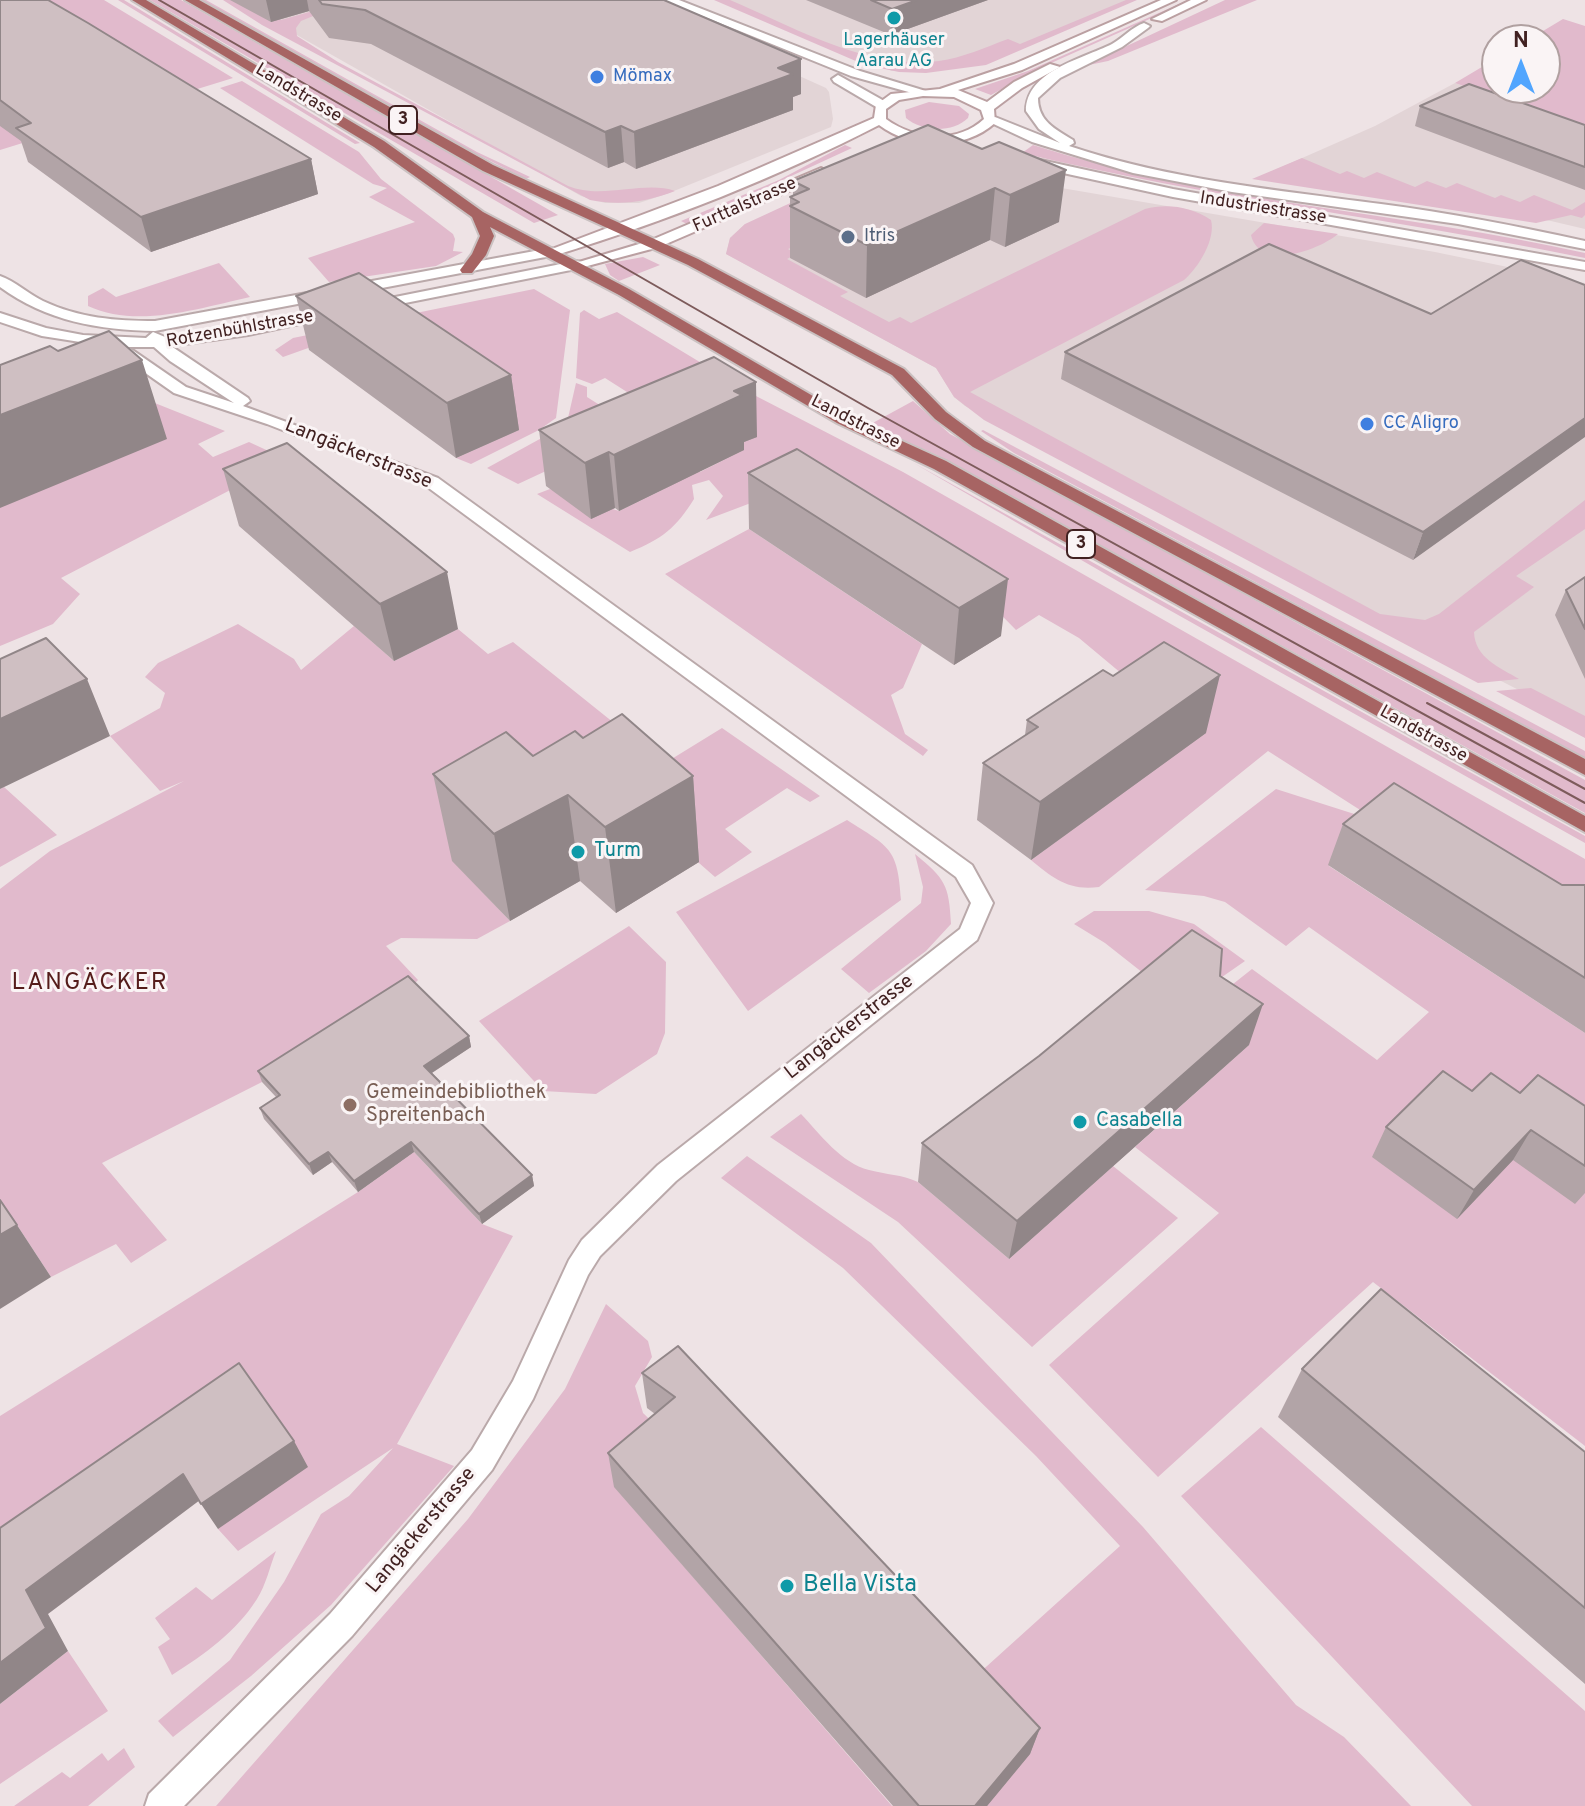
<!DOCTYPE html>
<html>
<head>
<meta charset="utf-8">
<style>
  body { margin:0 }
  #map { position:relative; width:1585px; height:1806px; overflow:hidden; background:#eee3e5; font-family:Overpass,sans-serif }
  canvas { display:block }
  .north { position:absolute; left:1481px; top:24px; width:80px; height:80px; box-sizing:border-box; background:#faf4f5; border:2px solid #b0a0a0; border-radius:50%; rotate:0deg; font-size:22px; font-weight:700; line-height:32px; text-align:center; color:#412121 }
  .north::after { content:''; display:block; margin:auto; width:28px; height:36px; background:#51a5fe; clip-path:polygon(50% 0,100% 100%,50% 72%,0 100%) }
</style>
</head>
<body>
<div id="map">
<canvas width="1585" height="1806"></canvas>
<div class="north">N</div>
</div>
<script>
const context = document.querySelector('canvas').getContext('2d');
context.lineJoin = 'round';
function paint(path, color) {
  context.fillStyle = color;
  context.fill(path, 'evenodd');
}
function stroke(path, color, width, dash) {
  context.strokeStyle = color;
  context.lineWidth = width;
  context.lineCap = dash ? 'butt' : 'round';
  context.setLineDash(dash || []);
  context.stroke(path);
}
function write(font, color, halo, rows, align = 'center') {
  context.font = font + ' Overpass,sans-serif';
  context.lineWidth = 6;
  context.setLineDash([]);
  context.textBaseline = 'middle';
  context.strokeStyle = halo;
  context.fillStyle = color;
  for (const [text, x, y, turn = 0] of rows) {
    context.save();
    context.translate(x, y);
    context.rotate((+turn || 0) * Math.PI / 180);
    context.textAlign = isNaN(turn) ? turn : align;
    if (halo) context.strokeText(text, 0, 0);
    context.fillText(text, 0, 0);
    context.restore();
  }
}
const built = new Path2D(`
  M235 0H631L826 88 829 92 833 119 831 127 669 193 639 203H605L581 196Z
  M717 0H1135L1000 58 892 71Z
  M1455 83 1585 128V229L1551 221 1268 173 1375 126Z
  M1044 185 1435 252 1585 283V724L965 406 954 397 936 368 726 254 730 238 745 224Z`);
const green = new Path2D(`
  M0 0H104L233 78 0 150Z
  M118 0H124L360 143 355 144Z
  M150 0H181L558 215 534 223Z
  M199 0H206L477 152 530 177 526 179 435 133Z
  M223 0H250L281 20 352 0 301 21 296 28 297 36 338 62 568 186C602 200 645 180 675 191 646 202 621 206 590 200L262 25Z
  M714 0H730C794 27 866 70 939 61 962 58 986 47 1008 39L1020 44 1126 0H1137L986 65 926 73 899 72 865 65Z
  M1188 0H1192L1040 68 991 95 975 89 1028 71Z
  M1225 0H1257L1108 61 1084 66Z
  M1563 19 1585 26V128L1455 83 1497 58V88H1545V40H1528Z
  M242 81 359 152 381 179 453 234 455 239 453 251 463 252 436 266 329 282 308 258 415 222 369 197 387 188 373 184 220 88Z
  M929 102 959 106 969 114 968 118C953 133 922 132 906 118L905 110Z
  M845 145 852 148 687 224 681 221 779 180Z
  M1033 145C1213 203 1402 212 1585 253V258C1398 219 1208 198 1022 153Z
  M1302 158 1340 174 1347 171 1364 178 1377 172 1415 187 1427 181 1446 188 1457 183 1495 198 1501 195 1520 202 1534 195 1572 210 1585 202V215L1582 218 1571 215 1536 223 1252 179Z
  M924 175 791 232 806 241 788 249 796 254 787 259 848 292 840 296 889 322 900 317 911 323 1145 209C1167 203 1192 207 1211 220 1216 239 1199 267 1184 280L970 392 1380 614 1425 620 1439 614 1585 500V529L1516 576 1534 587 1474 632C1475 658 1499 667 1519 679L1478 683 984 420 954 397 936 368 726 254 730 238 745 224 827 186Z
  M1264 223 1338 234C1319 250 1260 272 1251 235Z
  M643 257 660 265 619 281 610 275 605 264Z
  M219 263 250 297C200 308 137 329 88 306V296L103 288 116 297Z
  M534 289 570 310 556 418 539 430 471 464 456 458 518 430 370 326 283 357 275 350 293 338Z
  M584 310 599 319 617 312 756 396 903 472 1585 859V954L1268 751 1099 887C1068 891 1053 878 1031 860L1205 732 1152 699 1079 638 1039 615 1016 630 956 569 801 484 706 520 723 496 709 480 692 485 694 499C676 528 662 539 630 552L537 494 550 489 619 511 664 489 694 468 700 472 743 450 716 412 627 392 605 378 592 384 576 378 580 313Z
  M57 364 225 431 198 444 213 457 249 442 288 460 61 578 80 594 53 624 0 646V385Z
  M576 383 587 387V397L606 409 604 444 518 484 487 468 558 429 568 418Z
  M913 401 950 434 1585 780V813L937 455 869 425Z
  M983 430 1585 751V758L1014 453 981 431Z
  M912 462 1585 836V843L1121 583Z
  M749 529 922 644 903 688 891 695 905 734 928 750 923 756 665 574Z
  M238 624 294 659 301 670 354 626 394 661 458 629 488 654 513 642 634 739 453 861 510 921 477 939 401 938 386 946 418 980 411 987 262 1082 102 1163 167 1240 131 1263 116 1244 51 1277 0 1199V889L50 851 184 781 160 791 110 736 160 708 165 693 145 677 158 663Z
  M1531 688 1585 716V738L1496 691Z
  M722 728 820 796 810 802 787 788 725 829 752 852 715 877 618 792Z
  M4 787 57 835 0 867V789Z
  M1276 789 1370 819 1329 866 1585 1033V1446L1373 1282 1158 1477 1049 1365 1219 1213 1135 1147 1249 1045 1199 1011 1252 969 1377 1060 1429 1012 1309 927 1286 946 1225 902 1204 896 1145 890Z
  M847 820C889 847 898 847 901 900L748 1011 676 912Z
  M915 854C945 879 949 884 951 924L926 951 869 993 841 969 921 903 923 887Z
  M1094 911H1149L1194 924 1245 961 1212 984H1157L1105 943 1074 924Z
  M629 926 666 962 665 1033 657 1054 596 1094 543 1091 479 1021Z
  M801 1114C820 1134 841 1163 869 1170 887 1175 901 1174 918 1182L1009 1259 1113 1166 1178 1218 1032 1347 898 1222 770 1137Z
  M414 1152 482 1224 513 1236 397 1444 454 1466 331 1605 251 1676 173 1737 158 1721 230 1660 284 1582 321 1514 349 1496 393 1448 238 1551 218 1529 254 1391 0 1569V1416L358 1192Z
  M747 1156 871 1243 1143 1527 1296 1705 1344 1737 1411 1806H987L966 1685 1120 1546 1036 1456 843 1268 721 1178Z
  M606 1304 648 1341 652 1357 635 1386 643 1413 670 1439 615 1487 892 1806H216L468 1519 565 1389Z
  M1261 1427 1585 1711V1806H1472L1181 1496Z
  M276 1551C270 1566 266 1585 257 1599 236 1632 205 1654 172 1675L158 1647 170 1639 155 1618 196 1587 212 1600Z
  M68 1651 108 1711 0 1784V1704Z
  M124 1748 135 1767 88 1806H14L62 1772 70 1778 102 1753 108 1761Z`);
const minor = new Path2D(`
  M663 0H679L860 71 929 92 923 96 851 76Z
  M1144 23 1150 26 1148 28 1122 47 1060 78 1038 98C1038 121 1055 129 1073 140L1074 143 1069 146C1170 180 1277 190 1381 204 1450 213 1517 226 1585 241V249L1458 224 1232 192 1133 173 1032 142 985 120 995 117 1060 143 1039 129 1026 111C1026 71 1082 59 1112 44 1123 38 1132 27 1144 23Z
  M838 75 886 102 888 105 878 108 834 82 832 79Z
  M1036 159 1173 189 1585 262V270L1173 197 1031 166 1029 163Z
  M551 248 558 252 556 255 155 331C99 330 46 321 0 287V276C15 281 28 294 43 301 79 318 116 321 155 321Z
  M576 261 581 262V268L370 310 363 306 370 302Z
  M332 309 339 313 337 316 248 335 171 346 248 398 250 401 243 406 438 478 972 865 993 903 977 940 676 1181 600 1256 588 1275 533 1399 492 1470 352 1636 184 1806H145L149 1794 330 1614 472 1450 513 1381 569 1260 582 1240 658 1165 960 929 971 903 956 877 426 486 267 424 174 393 114 351 112 347 42 336 0 322V313L46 328 83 335 146 338 153 332 165 337 248 326ZM128 347H154L170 361 234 403 186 387Z`);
const secondary = new Path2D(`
  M1161 0H1176L1022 70 958 90 987 102 1014 82 1050 64 1060 67 1022 88 994 109 995 123C965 150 912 150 879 125 778 177 664 222 556 255H546L544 252 718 186 874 118 876 105 891 94 940 89 1014 64ZM923 96 954 97 981 110 984 119C957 144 915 140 886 119V109L899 100Z
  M1191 0H1206L1162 21 1152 19Z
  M821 168 828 172 826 175 659 247 576 269 569 265 649 241Z`);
const primary = new Path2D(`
  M132 0H146L384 141 483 212 629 289 849 417 946 461 1585 816V832L934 469 837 423 619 295 490 227 494 236 486 255 472 273H462L460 270 472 254 480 236 472 217 374 147Z
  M185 0H199L493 165 698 259 904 369 946 412 985 441 1585 759V775L973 447 935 419 892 375 688 265 483 171Z`);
const tram = new Path2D(`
  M159 0 868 408 1585 803
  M1427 703 1585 789`);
const wall = new Path2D(`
  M0 0 311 159 318 194 151 252 28 162 21 141 0 126Z
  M230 0H664L801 59V94L793 97V110L636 169 624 162 608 168 371 44 329 38 309 11 271 22Z
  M806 0H988L891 35Z
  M1420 106 1585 125V190L1415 126Z
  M928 125 1059 222 1005 247 990 240 866 298 790 258V197L793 196V181Z
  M1521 260 1413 560 1061 379 1065 352 1431 314Z
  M296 296 511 375 519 430 456 458 309 350Z
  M539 430 757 437 744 442V450L619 511 615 508 591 519 546 486Z
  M797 449 1001 636 954 665 749 529 748 473Z
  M223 469 458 629 394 661 239 526Z
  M1585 577V679L1555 615 1566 590Z
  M1027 720 1206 733 1031 860 977 820 983 763 1025 735Z
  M583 738 693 776 699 862 616 913 580 881 510 921 452 861 433 774 533 756Z
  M1343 824 1562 885H1585V1033L1328 865Z
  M1220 976 1249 1045 1009 1259 918 1182 922 1143Z
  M469 1036 471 1047 432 1073 532 1175 534 1186 482 1224 414 1152 358 1192 332 1162 313 1175 264 1119 260 1108 276 1097 262 1082 258 1071Z
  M1472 1091 1520 1093 1585 1106V1193L1575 1204 1513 1160 1457 1219 1372 1157 1386 1127Z
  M678 1346 1040 1728 1030 1754 987 1806H893L614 1487 608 1453 655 1414 647 1408 642 1373Z
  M1302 1369 1585 1452V1684L1278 1417Z`);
const shadedWall = new Path2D(`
  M266 0H307L309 11 271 22Z
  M917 0H988L891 35 892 9Z
  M801 59V94L793 97V110L636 169 634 132 778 68Z
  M621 126 624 162 608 168 605 132Z
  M311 159 318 194 151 252 141 217Z
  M1066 170 1059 222 1005 247 1010 195Z
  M995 188 990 240 866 298 867 245Z
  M142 360 167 439 0 508V415Z
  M511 375 519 430 456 458 447 403Z
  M756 382 757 437 744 442V450L619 511 614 455 734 391Z
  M1585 418V437L1413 560 1423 532Z
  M609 452 615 508 591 519 585 463Z
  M447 572 458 629 394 661 380 604Z
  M1008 579 1001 636 954 665 959 608Z
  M1220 675 1206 733 1031 860 1040 802Z
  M87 679 110 736 0 789V719Z
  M693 776 699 862 616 913 605 827Z
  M568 795 580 881 510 921 494 834Z
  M1263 1004 1249 1045 1009 1259 1017 1221Z
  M469 1036 471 1047 427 1076 424 1066Z
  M1531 1130 1513 1160 1457 1219 1474 1190Z
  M411 1142 414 1152 358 1192 354 1181Z
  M328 1152 332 1162 313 1175 309 1164Z
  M532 1175 534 1186 482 1224 479 1214Z
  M0 1199 51 1277 0 1309Z
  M294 1441 308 1467 218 1529 201 1504Z
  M183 1474 200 1500 48 1614 68 1651 0 1704V1663L26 1590Z
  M1040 1728 1030 1754 987 1806H975Z`);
const building = new Path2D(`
  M0 0H48L88 23 311 159 141 217 16 128 31 123 0 100Z
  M319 0H664L801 59 778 68 793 74 634 132 621 126 605 132 365 10 322 4Z
  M871 0H917L892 9Z
  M1469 84 1585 125V167L1420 106Z
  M928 125 982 149 999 142 1066 170 1010 195 995 188 867 245 790 206 799 202 790 197 809 189 793 181Z
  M1269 244 1431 314 1521 260 1585 285V418L1423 532 1065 352Z
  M359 273 511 375 447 403 296 296Z
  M109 331 142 360 0 415V365L50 346 58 351Z
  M714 357 756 382 734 391 742 395 614 455 609 452 585 463 539 430Z
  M287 443 447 572 380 604 223 469Z
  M797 449 1008 579 959 608 748 473Z
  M1585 577V629L1566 590Z
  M46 638 87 679 0 719V659Z
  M1164 642 1220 675 1040 802 983 763 1038 727 1027 720 1103 670 1113 676Z
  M622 714 693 776 605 827 568 795 494 834 433 774 506 732 533 756 575 731 583 738Z
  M1394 783 1562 885H1585V978L1343 824Z
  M1192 930 1222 949 1220 976 1263 1004 1017 1221 922 1143 1039 1056Z
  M408 976 469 1036 424 1066 532 1175 479 1214 411 1142 354 1181 328 1152 309 1164 260 1108 280 1095 258 1071Z
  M1443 1071 1472 1091 1491 1073 1520 1093 1538 1075 1585 1106V1166L1531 1130 1474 1190 1386 1127Z
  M0 1200 17 1225 0 1235Z
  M1381 1289 1585 1452V1608L1302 1369Z
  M678 1346 1040 1728 975 1806H919L608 1453 675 1397 642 1373Z
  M239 1363 294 1441 201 1504 183 1474 26 1590 46 1628 0 1663V1528Z`);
const markers = [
  [894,18,8,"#0f9aa8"],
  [597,77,8,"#3f7fe0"],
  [848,237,8,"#5c6f8a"],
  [1367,424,8,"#3f7fe0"],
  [578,852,8,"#0f9aa8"],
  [350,1105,8,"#8d6e63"],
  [1080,1122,8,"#0f9aa8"],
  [787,1586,8,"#0f9aa8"]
];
const farCulturenames = [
  ["Lagerhäuser",894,41],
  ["Aarau AG",894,62]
];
const farShopnames = [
  ["Mömax",613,77],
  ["CC Aligro",1383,424]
];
const farStreetnames = [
  ["Landstrasse",298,94,31],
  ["Furttalstrasse",745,206,-24],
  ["Industriestrasse",1263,209,9],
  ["Rotzenbühlstrasse",240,330,-10],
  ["Landstrasse",855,423,27],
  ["Landstrasse",1423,735,29]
];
const shields = [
  [403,120,28],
  [1081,544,28]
];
const shieldNames = [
  ["3",403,120],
  ["3",1081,544]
];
const farServicenames = [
  ["Itris",864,237]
];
const streetNames = [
  ["Langäckerstrasse",358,455,22],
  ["Langäckerstrasse",850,1028,-38],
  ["Langäckerstrasse",422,1531,-50]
];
const cultureNames = [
  ["Turm",594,852],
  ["Casabella",1096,1122]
];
const educationNames = [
  ["Gemeindebibliothek",366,1094],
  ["Spreitenbach",366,1117]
];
const quarterNames = [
  ["LANGÄCKER",90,984]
];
const nearCulturenames = [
  ["Bella Vista",803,1586]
];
paint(built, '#e2d4d6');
paint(green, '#e1bacc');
stroke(minor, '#baa9aa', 4);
stroke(secondary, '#bba0a2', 4);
stroke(primary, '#cac1c1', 4);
paint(minor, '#fff');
paint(secondary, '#fff');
paint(primary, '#a76463');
stroke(tram, '#7d5b5b', 2);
paint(wall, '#b2a4a7');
paint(shadedWall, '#918688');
paint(building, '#cfbfc2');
stroke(building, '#918688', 2);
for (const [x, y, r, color] of markers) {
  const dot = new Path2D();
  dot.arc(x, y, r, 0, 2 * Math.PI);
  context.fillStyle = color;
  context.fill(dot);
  stroke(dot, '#faf4f5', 3);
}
write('18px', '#0d838f', '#faf4f5', farCulturenames);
write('18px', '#366cbe', '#faf4f5', farShopnames, 'left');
write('18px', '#412121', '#faf4f5', farStreetnames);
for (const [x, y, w] of shields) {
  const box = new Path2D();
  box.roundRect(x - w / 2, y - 14, w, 28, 6);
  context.fillStyle = '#faf4f5';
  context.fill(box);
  stroke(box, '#412121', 2);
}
write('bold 18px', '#412121', null, shieldNames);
write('18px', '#4e5e75', '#faf4f5', farServicenames, 'left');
write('20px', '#412121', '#faf4f5', streetNames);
write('20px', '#0d838f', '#faf4f5', cultureNames, 'left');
write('20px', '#785e54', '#faf4f5', educationNames, 'left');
context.letterSpacing = '2px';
write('24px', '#551c1a', '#faf4f5', quarterNames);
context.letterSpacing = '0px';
write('24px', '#0d838f', '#faf4f5', nearCulturenames, 'left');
</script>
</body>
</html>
